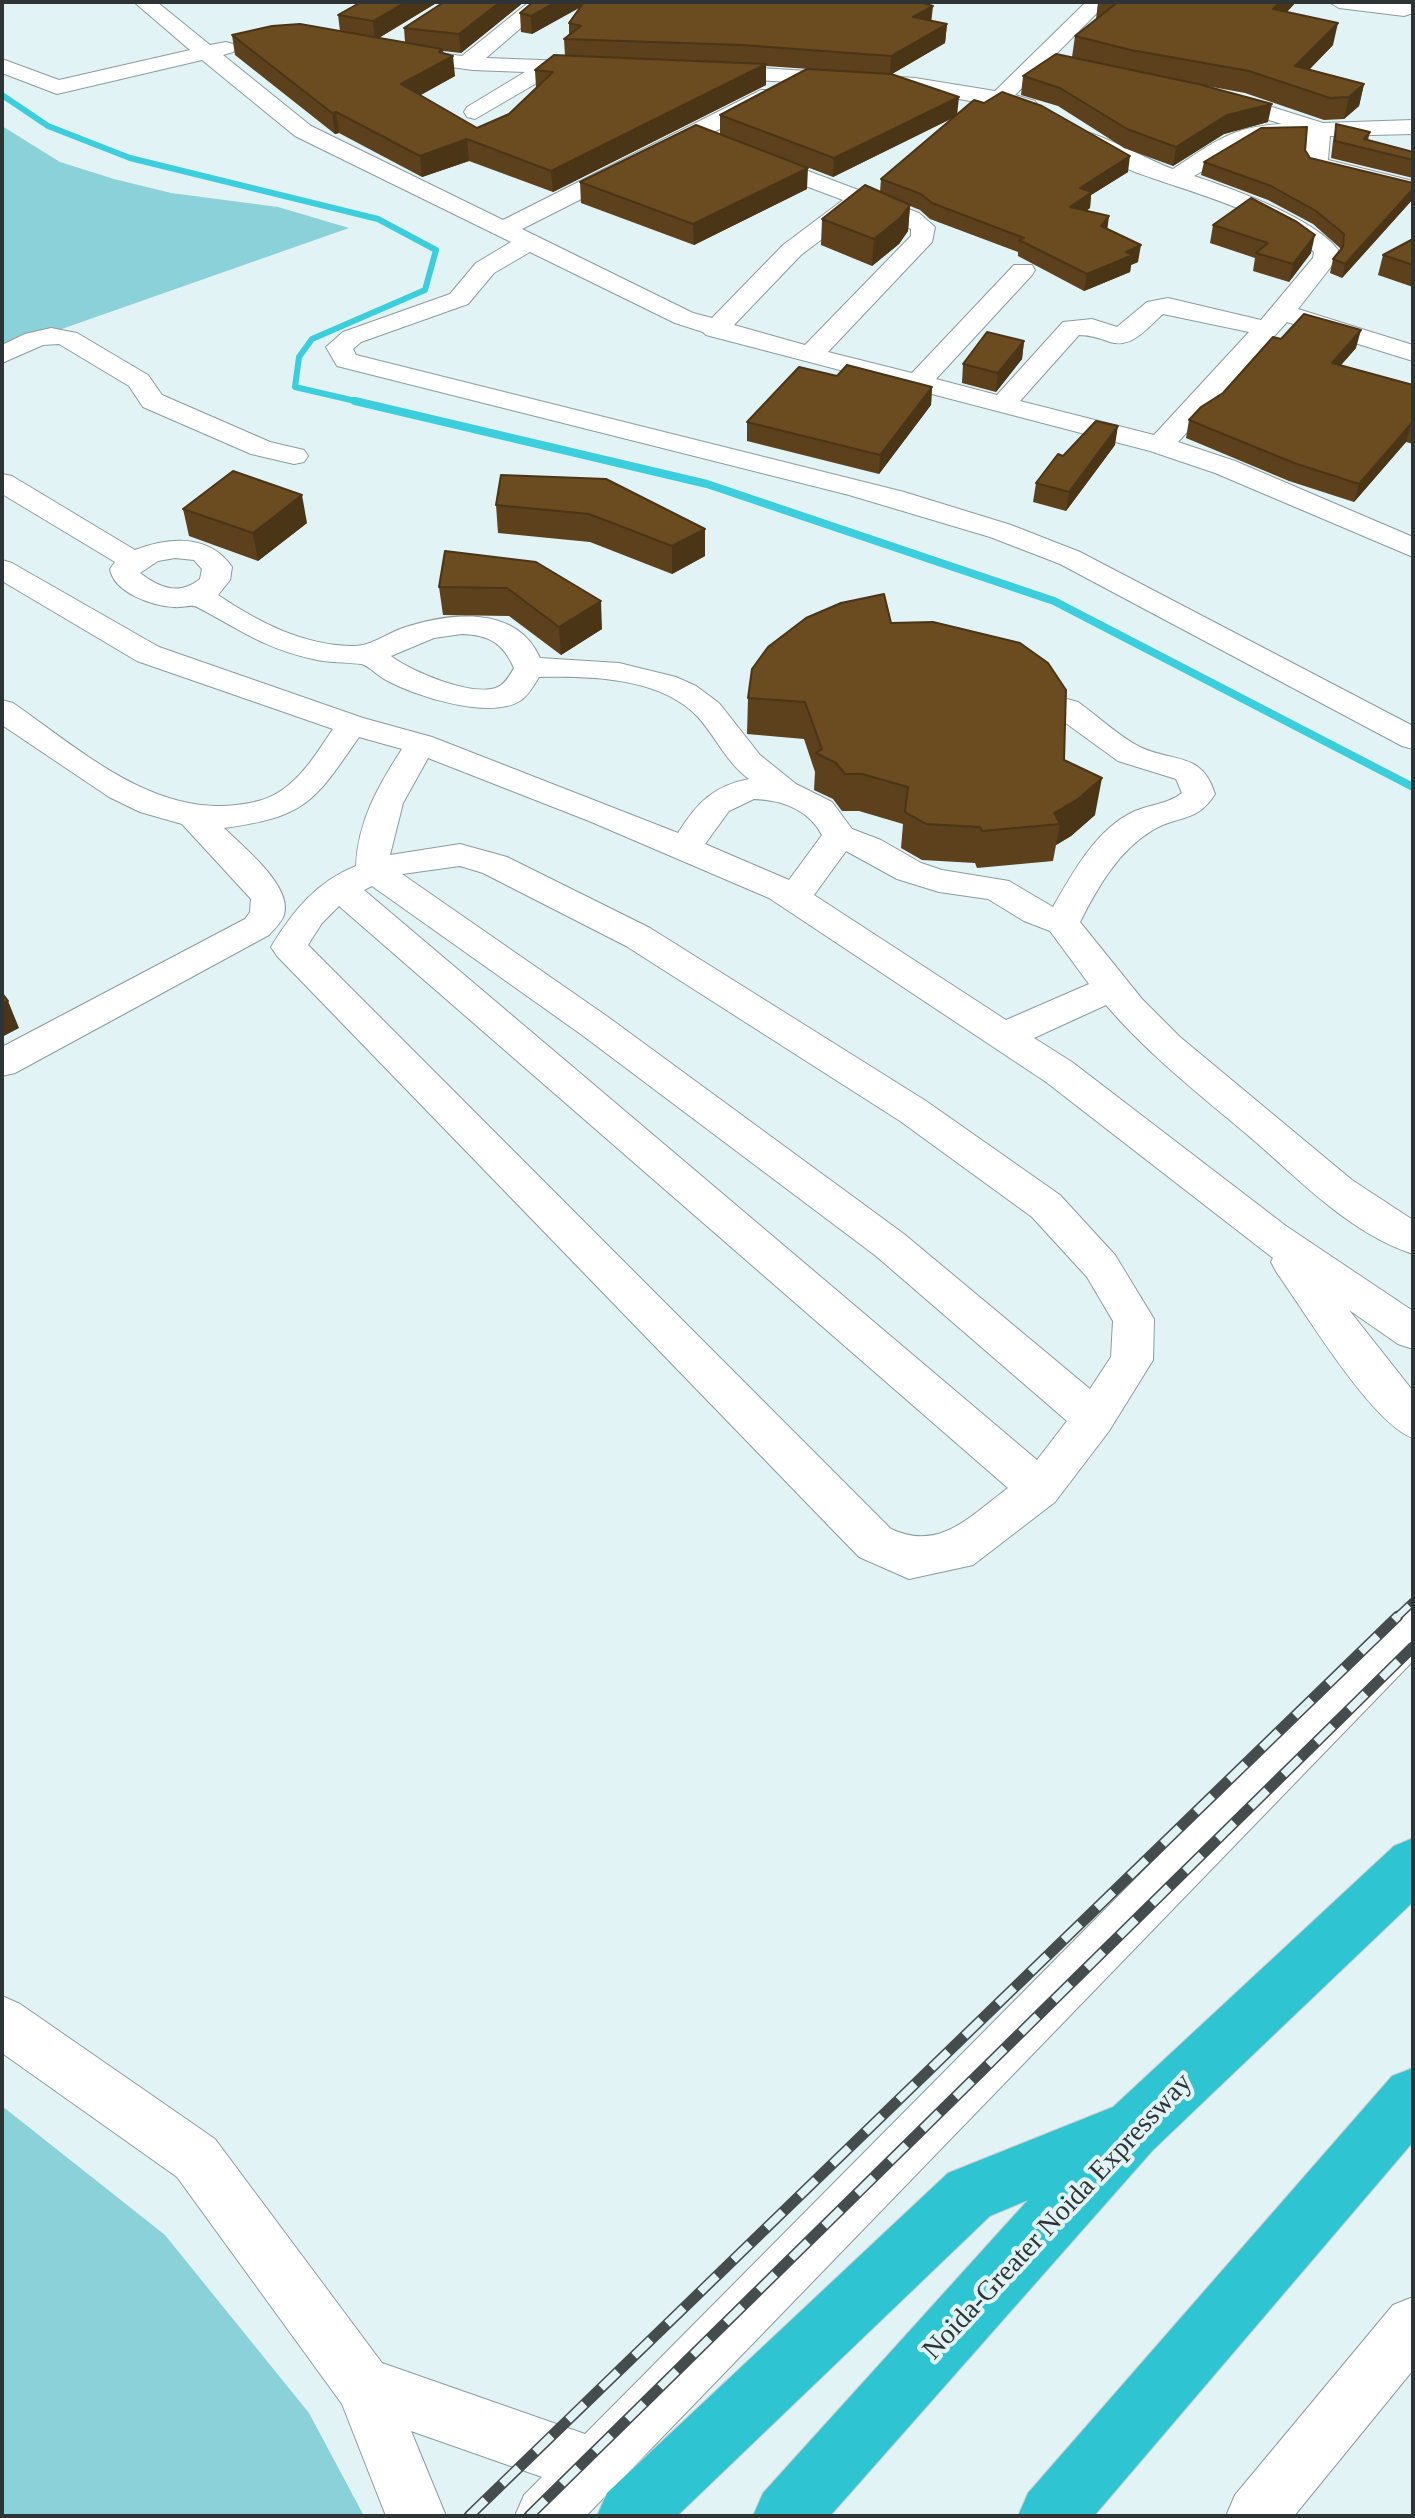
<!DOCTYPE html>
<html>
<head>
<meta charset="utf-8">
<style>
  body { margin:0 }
  #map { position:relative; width:1415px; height:2518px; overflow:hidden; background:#e2f3f5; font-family:"Times New Roman",serif }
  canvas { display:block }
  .frame { position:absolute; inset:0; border:4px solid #2e3435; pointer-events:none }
</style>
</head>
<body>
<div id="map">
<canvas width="1415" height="2518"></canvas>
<div class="frame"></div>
</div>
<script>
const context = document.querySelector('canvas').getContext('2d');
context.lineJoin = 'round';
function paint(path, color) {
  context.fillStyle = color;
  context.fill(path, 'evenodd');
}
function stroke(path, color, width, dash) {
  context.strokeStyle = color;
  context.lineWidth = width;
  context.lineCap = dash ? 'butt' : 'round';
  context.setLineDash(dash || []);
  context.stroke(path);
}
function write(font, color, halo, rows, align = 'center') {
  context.font = font + ' "Times New Roman",serif';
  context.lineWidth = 8;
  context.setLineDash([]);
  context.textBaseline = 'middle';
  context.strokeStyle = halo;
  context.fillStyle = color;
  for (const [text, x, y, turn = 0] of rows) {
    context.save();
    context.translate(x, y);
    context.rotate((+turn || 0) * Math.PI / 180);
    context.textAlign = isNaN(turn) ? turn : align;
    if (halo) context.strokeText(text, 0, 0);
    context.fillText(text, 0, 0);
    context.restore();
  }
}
const green = new Path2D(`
  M2 126 60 162 114 179 171 193 278 207 349 228 2 350Z
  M2 2106 165 2235 309 2413 364 2516H2Z`);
const streamFar1 = new Path2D(`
  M2 95 48 126 130 158 378 219 436 250 425 290 312 339 299 357 295 387 364 403`);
const stream = new Path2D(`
  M355 401 707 484 1054 601 1413 787`);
const minor = new Path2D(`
  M134 2H157L210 45 226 42 233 44 237 48 233 52 223 55 311 126 503 220 761 90H777L780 95 777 100 522 229 693 313 712 318 783 245 843 200 750 165 747 160 750 155H766L919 213 935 227 932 242 828 352 912 373 1014 265H1032L1035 270 1032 275 936 379 997 395 1063 322 1092 319 1117 327 1147 302 1168 298 1261 320 1313 258 1314 252C1268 211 1192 193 1135 172 1114 164 1095 151 1075 141L1072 136 1075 131C1091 127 1151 162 1173 169 1213 143 1232 126 1282 124L1210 102 1207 97 1210 92 1218 90 1323 123 1413 120V134L1330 136 1328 160 1413 181V195L1308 169 1305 164 1307 137 1257 139 1194 176C1231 188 1316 219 1338 250L1337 259 1298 309 1413 345V361L1287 322 1178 442 1235 461 1413 537V557L1215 473 1150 451 706 335 703 332 675 323 530 252 494 273 468 304 361 342 353 349 356 355 904 492 1011 525 1080 552 1413 726V749L1402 746 1060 564 990 537 849 495 337 366 326 347 343 332 450 294 476 263 511 242 295 136 202 60 57 94 2 73V59L59 80 190 50ZM863 208 911 229V236L805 345 734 325 801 255ZM1163 314 1249 332 1154 435 1020 401 1079 335C1090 335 1099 338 1110 342 1132 349 1147 328 1163 314Z
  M529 2H551L486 58 594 62 602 63 605 68 602 73H554L475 119 467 117 464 112 467 107 525 72 473 70 399 60 388 54 399 48 462 56Z
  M1086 2H1108L1015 95 1035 101 1038 106 1027 113C925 87 819 85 714 77L703 71 714 65 915 78 995 91Z
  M1329 2H1413V13L1404 16 1339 8Z
  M51 328 77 333 148 375 162 395 270 442 304 450 308 456 304 462 294 464 251 454 143 407 129 386 59 344 43 345 2 363V345L25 334Z
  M2 474 12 476 135 550C170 537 209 534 232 567L230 580 218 595C258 622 304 646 354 646 370 646 385 635 400 629 446 613 516 603 540 658L619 663 676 677 696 686 719 703 760 755 796 784 832 802 852 829 881 840 921 863 942 870 1009 881 1053 907C1073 872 1097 828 1135 811 1152 804 1168 804 1182 793L1176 779 1118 761 1056 716 1051 709 1056 702 1067 699 1078 702C1098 716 1118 736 1140 747 1173 763 1202 751 1215 794 1197 823 1178 815 1153 830 1118 851 1098 887 1080 922L1142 999 1180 1037 1352 1180 1413 1220V1254C1349 1233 1300 1180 1250 1137 1200 1095 1149 1055 1106 1005L1034 1038 1072 1062 1286 1226 1413 1311V1349L1398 1344 1349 1310 1413 1391V1438C1372 1424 1305 1312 1277 1273L1271 1262 1273 1258 1046 1082 769 898 589 821 428 758 403 803 390 855 460 844 507 857 650 928 926 1101 1060 1195 1115 1255 1154 1319 1153 1360 1109 1431 1055 1502 973 1565 909 1579 859 1557 277 956 271 947C293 911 316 882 356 866 358 821 378 786 402 749L359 737C314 802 306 817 224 828 242 846 293 886 284 915 282 922 274 929 269 935L15 1073 2 1076V1047L245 919 250 912 251 899 182 824 140 812 109 797 2 725V700L13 703C78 748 151 815 236 805 253 803 268 800 282 790 304 775 318 751 333 729L137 661 2 581V560L12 563 159 647 363 718 432 737 678 833C697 803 713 786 749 779 726 762 716 737 698 717 660 677 590 676 539 677 534 685 529 695 520 701 489 720 415 696 386 680 378 676 368 665 361 664 345 662 329 663 313 659 265 649 239 629 197 607 191 604 182 608 174 607 153 606 114 593 110 569L115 562 2 494ZM175 558 194 560 202 569 200 579C179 596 160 588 140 573L158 561ZM462 634C489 635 503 643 514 668 510 675 505 684 498 687 473 698 410 671 391 656L434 638ZM754 799C782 800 808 809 822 835L789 880 705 844 729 811ZM846 851 897 879 939 892 988 899 1024 921 1050 931 1089 984 1006 1020 814 895ZM460 866 483 873 626 946 900 1121 1032 1217 1087 1277 1113 1321 1111 1357 1090 1389 904 1234 608 1017 402 874ZM372 886 582 1035 876 1256 1067 1421 1037 1460 364 890ZM339 906 1008 1488C970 1516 940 1552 891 1529L308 945 322 923Z
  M1413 1609V1661L586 2516H515L524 2495 542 2477 411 2431 446 2516H386L342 2404 177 2177 2 2053V1996L20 2004 215 2139 382 2363 585 2434 1397 1615Z
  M1413 2297V2370L1294 2516H1226L1235 2495 1393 2305Z`);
const highway = new Path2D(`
  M1413 1838V1902L1153 2150 830 2516H753L763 2493 1028 2200 990 2216 677 2516H597L607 2493 948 2173 1113 2107 1394 1846Z
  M1413 2068V2142L1094 2516H1018L1028 2493 1392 2076Z`);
const railFar1 = new Path2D(`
  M1396 1618 1413 1602`);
const rail = new Path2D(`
  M469 2516 1398 1616
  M529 2516 1413 1647`);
const wall = new Path2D(`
  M361 2H438L379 38 405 42 404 28 444 2H524L461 53 443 51 455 76 420 95 477 128 509 114 536 88 535 70 565 56 564 39 569 34V23L580 7 532 34 521 32 520 13 533 2 932 21 947 24 945 43 892 74 957 114 1128 172 1091 195 1090 208 1086 211 1107 229 1138 262 1131 265 1130 272 1084 291 1018 256V252L930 219 920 210 910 206 908 231 899 244 872 266 821 245 822 219 880 192 881 179 954 117 833 177 720 134V115L823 70 766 66V85L553 192 469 161 422 177 339 133 335 134 235 55 232 35 340 31 338 15Z
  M1098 2H1296L1287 12 1333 45 1309 70 1364 84 1359 106 1344 119 1324 120 1245 93 1207 86 1268 122 1224 134 1173 166 1124 148 1058 106 1021 95 1023 76 1072 57 1075 36 1096 19Z
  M1336 124 1370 132 1368 140 1413 152V178L1331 158 1333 141Z
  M1310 158 1413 183V199L1342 278 1330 273 1333 259 1340 250V248L1313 224 1268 200 1201 175 1204 162Z
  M580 182 807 189 694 245 581 203Z
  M1213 225 1311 253 1289 282 1253 271 1255 258 1210 243Z
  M1413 239V287L1378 275 1383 255Z
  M1281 339 1356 348 1341 365 1413 385V444L1406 442 1354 502 1289 481 1186 438 1189 420 1223 393Z
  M1024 341 1022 359 996 392 962 383 963 364Z
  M837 376 932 387 931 405 879 474 747 441V422Z
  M1115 445 1066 511 1033 502 1036 483Z
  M501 475 705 529V556L672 574 590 542 498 533 496 505Z
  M183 509 307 523 258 561 189 536Z
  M445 551 602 629 561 655 509 616 443 615 439 587Z
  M891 623 1064 760 1095 815 1071 836 1056 845 1053 861 977 868 975 863 922 860 901 848 903 824 859 811H842L833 799 814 790 815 772 804 739 747 734 748 698Z`);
const shadedWall = new Path2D(`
  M406 2H438L375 40 373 21Z
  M500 2H524L461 53 459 34Z
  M556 2H590L532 34 531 16Z
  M1280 2H1296L1269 31 1273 9Z
  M933 6 931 24 913 17Z
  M1338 23 1333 45 1293 86 1295 66Z
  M947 24 945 43 890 75 891 56Z
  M442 49 444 61 453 56 455 76 403 105 401 84Z
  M766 64V85L553 192 551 171Z
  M1364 84 1359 106 1344 119 1349 97Z
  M959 97 957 116 833 177 834 158Z
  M1272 104 1268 122 1224 134 1173 166 1176 147 1227 115Z
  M336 112 339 133 335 134 332 113Z
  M467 139 469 161 422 177 420 156Z
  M1130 156 1128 172 1091 195 1090 208 1068 223 1070 207 1080 188Z
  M808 168 807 189 694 245 693 224Z
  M1413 189V199L1342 278 1345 264Z
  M910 205 908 231 899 244 872 266 874 239Z
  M1109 216 1107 232 1101 226Z
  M1315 235 1311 253 1289 282 1293 264Z
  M1141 245 1138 262 1131 265 1130 272 1084 291 1087 274 1126 252Z
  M1361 330 1356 348 1327 381 1332 363Z
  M1024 341 1022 359 996 392 998 373Z
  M932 387 931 405 879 474 880 455Z
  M1411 424 1406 442 1354 502 1359 484Z
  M1118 426 1115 445 1066 511 1069 492Z
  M302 495 307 523 258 561 253 533Z
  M705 529V556L672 574V546Z
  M601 601 602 629 561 655 559 627Z
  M1102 778 1095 815 1071 836 1056 845 1060 824 1054 813Z
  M8 1001 19 1028 2 1037V1004Z`);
const building = new Path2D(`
  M361 2H406L373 21 338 15Z
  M444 2H500L459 34 404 28Z
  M533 2H556L531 16 520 13Z
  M584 2H919L933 6 913 17 947 24 891 56 742 45 564 39 581 26 569 23Z
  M1118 2H1280L1273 9 1338 23 1295 66 1364 84 1349 97 1330 98 1249 71 1131 50 1075 36Z
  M300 24 442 49 439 52 453 56 401 84 477 128 509 114 553 72 535 70 554 55 766 64 551 171 467 139 420 156 336 112 332 113 232 35 272 26Z
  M1056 54 1198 84 1272 104 1227 115 1176 147 1127 129 1060 88 1023 76Z
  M807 69 891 74 959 97 834 158 720 115Z
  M1002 92 1042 106 1130 156 1080 188 1092 192 1070 207 1109 216 1101 226 1141 245 1126 252 1133 255 1087 274 1019 240 1024 238 932 203 921 194 881 179 974 100 984 103Z
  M1336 124 1370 132 1364 139 1413 152V160L1335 141Z
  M696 125 808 168 693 224 580 182Z
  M1307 127 1305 150 1310 158 1413 183V189L1345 264 1333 259 1343 247 1344 234 1316 211 1271 186 1204 162 1261 128Z
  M865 185 910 205 900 218 874 239 822 219Z
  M1251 198 1297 222 1315 235 1293 264 1256 253 1268 243 1213 225Z
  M1413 239V265L1383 255Z
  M1304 314 1361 330 1332 363 1413 385V424H1411L1359 484 1294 463 1189 420 1201 407 1223 393 1273 337 1281 339Z
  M987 332 1024 341 998 373 963 364Z
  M847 365 932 387 880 455 747 422 799 367 837 376Z
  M1096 421 1118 426 1069 492 1036 483 1058 454 1063 456Z
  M233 471 302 495 253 533 183 509Z
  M501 475 606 479 705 529 672 546 589 514 496 505Z
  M445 551 536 562 601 601 559 627 507 588 439 587Z
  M884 594 891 623 933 622 1020 643 1048 663 1066 690 1064 760 1102 778 1078 799 1054 813 1060 824 982 831 980 827 926 824 905 812 908 787 862 774H845L836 763 816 753 822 749 805 702 748 698 752 669 768 647 806 618 841 603Z
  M2 993 8 1001 2 1004Z`);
const nearStreetnames = [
  ["Noida-Greater Noida Expressway",1058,2217,-47]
];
paint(green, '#8ad1d9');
stroke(streamFar1, '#3ccedd', 6);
stroke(stream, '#3ccedd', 8);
stroke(minor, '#8c9c9e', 2);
stroke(highway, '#cdcecf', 2);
paint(minor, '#fff');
paint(highway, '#2fc4d2');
stroke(railFar1, '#454c4d', 9);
stroke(rail, '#454c4d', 11);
stroke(railFar1, '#e2f3f5', 6, [18]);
stroke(rail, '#e2f3f5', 8, [23]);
paint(wall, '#5c411c');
paint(shadedWall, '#4b3517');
paint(building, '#6b4c21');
stroke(building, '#4b3517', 2);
write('28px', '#2e3435', '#e2f3f5', nearStreetnames);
</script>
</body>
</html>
